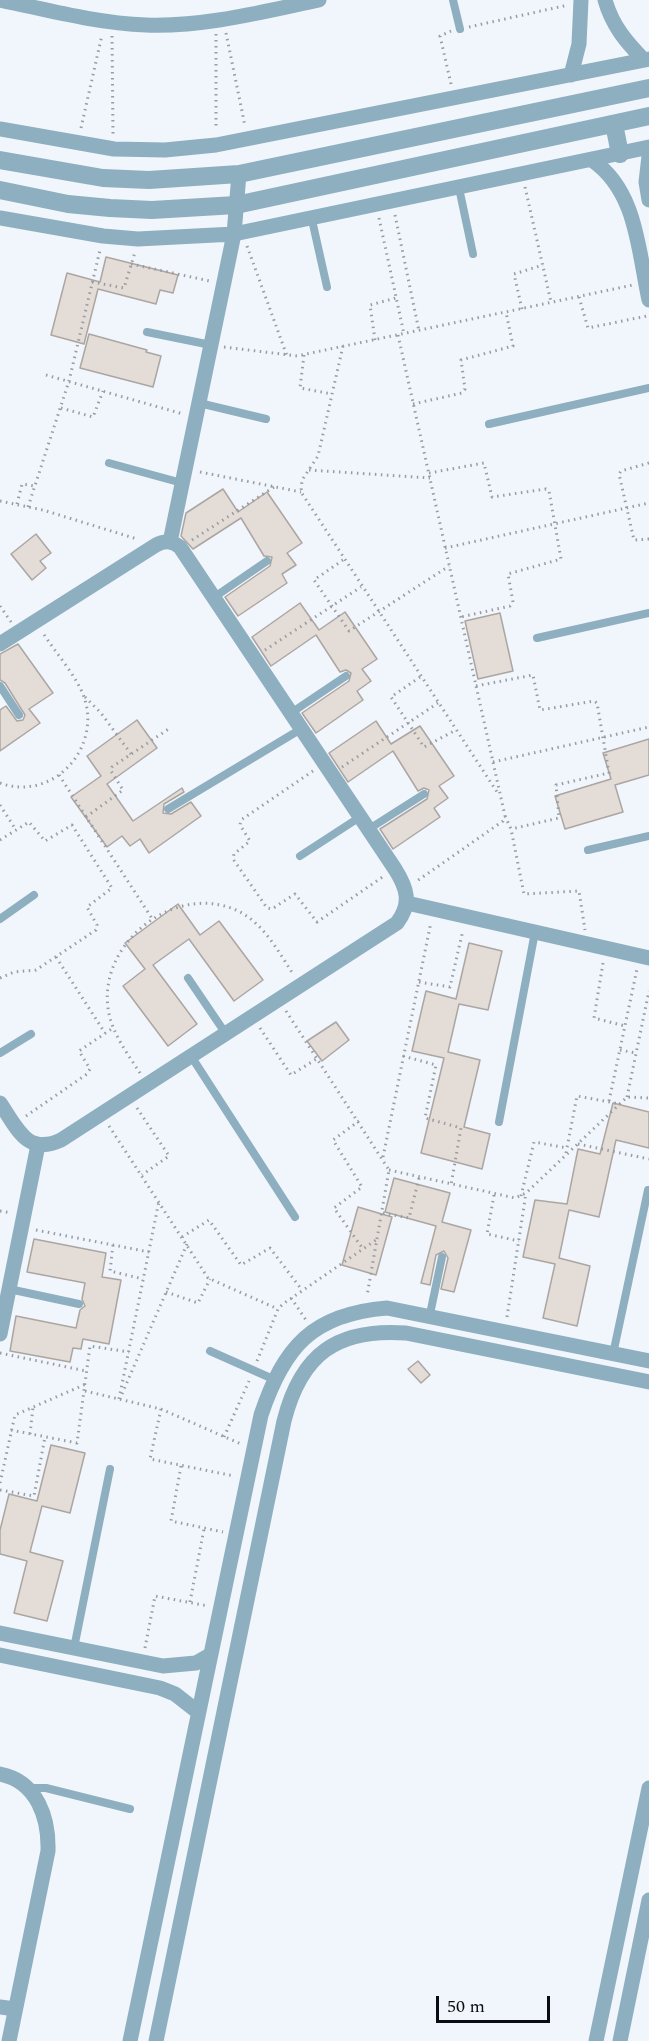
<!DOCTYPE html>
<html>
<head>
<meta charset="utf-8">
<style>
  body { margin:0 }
  #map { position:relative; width:649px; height:2041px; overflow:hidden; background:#f1f5fc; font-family:Spectral,serif }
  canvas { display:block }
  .scale { position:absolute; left:436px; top:1996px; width:114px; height:27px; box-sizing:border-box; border:3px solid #0c0d0f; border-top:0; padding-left:8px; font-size:18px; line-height:21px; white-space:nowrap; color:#0c0d0f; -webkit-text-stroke:4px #f1f5fc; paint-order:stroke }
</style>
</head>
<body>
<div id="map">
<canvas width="649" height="2041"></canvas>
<div class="scale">50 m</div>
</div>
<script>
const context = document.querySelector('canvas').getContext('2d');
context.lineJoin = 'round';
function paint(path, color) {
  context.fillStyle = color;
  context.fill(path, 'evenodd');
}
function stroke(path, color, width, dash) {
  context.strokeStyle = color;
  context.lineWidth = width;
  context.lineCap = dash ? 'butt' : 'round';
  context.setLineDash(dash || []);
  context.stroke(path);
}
const building = new Path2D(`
  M106 257 178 275 173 293 160 290 156 304 98 289 84 344 51 335 67 273 100 282Z
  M89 334 147 350 146 352 161 356 153 387 80 368Z
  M223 489 238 512 267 492 302 543 287 553 296 565 282 574 287 583 238 616 225 597 270 566 272 557 264 556 241 518 193 549 181 536 186 513Z
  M36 534 51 553 40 561 46 568 32 580 11 554Z
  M300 603 319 630 345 612 377 659 362 669 371 681 357 691 363 700 316 733 302 713 349 681 351 673 346 670 340 672 316 635 271 666 252 637Z
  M500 613 513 671 478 679 465 621Z
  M18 644 53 693 29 709 40 723 0 751V710L6 706 17 721 23 720 25 715 5 683 0 680V654Z
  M137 720 157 748 107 784 133 821 182 788 184 792 164 804 163 813 171 814 191 802 201 816 149 853 140 839 130 846 122 836 107 847 71 797 101 776 87 756Z
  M376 721 391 744 420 726 454 776 439 786 448 798 434 808 440 817 393 849 380 829 427 799 429 790 424 788 418 791 393 751 348 782 329 753Z
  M649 739V775L615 785 623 812 565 829 555 796 611 779 603 753Z
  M178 904 200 935 219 921 263 980 234 1001 189 939 153 965 197 1024 168 1046 123 986 145 969 125 943Z
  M469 943 502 951 488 1010 459 1004 448 1052 480 1060 464 1127 490 1134 482 1169 421 1153 444 1058 412 1051 426 991 456 999Z
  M336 1022 349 1040 322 1061 307 1041Z
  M613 1103 649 1112V1148L616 1140 599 1217 569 1210 559 1258 590 1266 577 1326 543 1318 555 1264 523 1257 535 1200 567 1204 578 1149 600 1154Z
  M394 1178 450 1193 442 1222 471 1230 454 1292 441 1289 448 1258 444 1251 436 1255 430 1285 421 1283 436 1226 385 1212Z
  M358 1207 392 1217 376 1275 342 1265Z
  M34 1239 106 1253 102 1277 121 1280 109 1344 83 1339 81 1349 73 1348 70 1362 10 1351 16 1316 76 1328 80 1310 85 1306 82 1299 85 1283 27 1272Z
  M418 1361 430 1375 421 1383 408 1369Z
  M51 1445 85 1453 70 1513 42 1506 30 1552 63 1561 47 1621 14 1613 27 1561 0 1554V1530L9 1494 37 1501Z`);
const path = new Path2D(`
  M469 27 568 5
  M226 33 245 126
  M216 34V130
  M112 36 113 135
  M451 84 440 36 451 31
  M81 128 102 35
  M525 187 551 302
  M395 215 419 331
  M379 218 404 334
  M247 246 287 356
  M131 264 210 281
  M92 282 124 288 135 252
  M579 297 588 328 647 316
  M522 309 514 274 543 265
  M398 335 505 816 503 821 417 881
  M375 340 370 305 396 298
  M343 346 318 456 302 480 301 492 499 795
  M224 347 297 356 633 285
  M304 355 300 388 332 394
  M46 375 183 414
  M413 404 462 393 465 389 461 360 513 346 506 312
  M61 408 93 417 103 391
  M649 463 621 471 619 474 634 540 649 539
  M309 470 430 478
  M200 472 301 492
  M429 473 484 463 492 497 546 489 549 491 561 559 508 574 513 602 510 606 461 617
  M0 501 43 510 137 539
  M17 504 22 484 35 486
  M28 507 69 381 100 250
  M192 540 274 487
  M445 548 649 503
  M343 560 314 580 349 631 449 566
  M0 606 11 622
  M265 650 361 587
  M420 677 391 697 424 747 456 730
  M476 686 533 675 540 710 594 701 597 703 609 773 556 785 559 818 511 829
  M85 697 101 713 131 754
  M493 762 649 727
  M342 767 438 703
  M313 771 241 820 240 825 250 841 234 854 233 859 267 908 272 909 295 894 317 922 384 876
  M59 775 153 920
  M0 783C52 802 100 750 85 700 79 679 55 652 43 633
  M0 805 16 830
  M505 816 511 829 524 894 579 891 585 930
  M86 817 123 790 111 771 112 767 170 728
  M0 840 29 822 45 841 72 825 112 888 87 907 97 925 96 930 36 970 14 972 0 978
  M56 957 105 1033
  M603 963 594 1018 625 1026
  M419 982 450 987 463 930
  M286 1011 389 1170 367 1296
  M260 1028 291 1075 318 1058
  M620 1050 636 1053
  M403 1056 436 1065 425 1118 461 1128 451 1185
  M140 1073C127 1053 111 1032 108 1008 99 942 175 883 236 910 263 922 278 951 293 974
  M627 1097 649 991
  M609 1101 637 969
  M137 1108 169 1156 142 1175
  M26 1116 87 1074 90 1069 79 1051 113 1028
  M359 1121 333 1140 362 1187 334 1208 363 1249
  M109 1126 208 1278 278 1309
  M578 1144 649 1159
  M566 1153 577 1096 620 1104
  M383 1157 431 922
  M389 1170 515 1198 526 1193 627 1097 649 1098
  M494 1195 487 1234 519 1241
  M521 1196 534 1142 567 1148
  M0 1211 11 1213
  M383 1213 409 1218 419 1178
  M36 1230 149 1252
  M182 1237 209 1220 241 1265 270 1248 302 1290
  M113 1245 110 1271 143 1279
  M166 1292 198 1303 210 1279
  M291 1298 306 1320
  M507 1317 526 1193
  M0 1353 86 1371
  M257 1361 278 1309 283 1304 376 1240
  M85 1391 161 1409 241 1444
  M122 1394 187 1244
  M119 1399 159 1201
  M161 1409 150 1459 234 1476
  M11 1430 77 1443 90 1346 129 1352
  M30 1434 33 1407
  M224 1437 249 1381
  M181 1466 171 1521 223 1532
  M0 1483 15 1415 86 1384
  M0 1490 34 1496 45 1437
  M190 1602 204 1529
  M145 1648 155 1596 208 1606`);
const service = new Path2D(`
  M453 0 460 29
  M459 188 473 254
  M312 220 327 287
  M147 332 211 345
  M199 403 266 419
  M489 424 649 388
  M109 463 182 483
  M213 598 267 561
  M537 638 649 613
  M0 686 19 715
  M291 713 346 676
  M168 809 301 729
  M369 829 424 794
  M588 850 649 836
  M300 856 360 817
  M0 919 34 895
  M188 978 226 1034
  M0 1053 31 1034
  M191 1056 295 1217
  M499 1122 535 932
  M9 1289 79 1304
  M430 1314 442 1257
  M210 1351 273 1379
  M613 1354 648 1190
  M74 1648 110 1469
  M28 1788H46L130 1809`);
const minor = new Path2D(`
  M0 0C48 10 96 23 146 25 204 27 262 12 319 0
  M605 0C612 25 626 42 644 60
  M571 75 579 44 581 0
  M0 129 114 149 165 150 216 145 649 59
  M649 156 646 182 649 200
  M592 160C637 191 638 250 649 300
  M0 218 103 236 138 239 234 234 649 147
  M170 542 234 234 239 174
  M0 644 156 545C165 540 172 541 180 547L395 869C407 888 412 903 397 923L61 1140C27 1156 17 1128 0 1103
  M407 903 649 958
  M0 1334 38 1145
  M0 1633 163 1666 196 1663 210 1655
  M0 1655 160 1688 175 1694 198 1712
  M0 1774C37 1781 49 1818 48 1851L9 2041
  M0 2007 15 2009
  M130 2041 261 1415C284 1347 312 1314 387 1308L649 1361
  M156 2041 284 1421C301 1354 337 1328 406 1333L649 1382
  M596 2041 649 1788
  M620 2041 649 1900`);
const tertiary = new Path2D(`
  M614 124 620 154
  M0 160 103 178 149 180 239 174 649 88
  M0 190 68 204 110 208 152 210 236 205 649 116`);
paint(building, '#e3dcd7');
stroke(building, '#aca6a2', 1.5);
stroke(path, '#999ca1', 3, [1.5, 4.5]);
stroke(service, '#8eafbf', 8);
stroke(minor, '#8eafbf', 15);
stroke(tertiary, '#8eafbf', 18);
</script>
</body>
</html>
